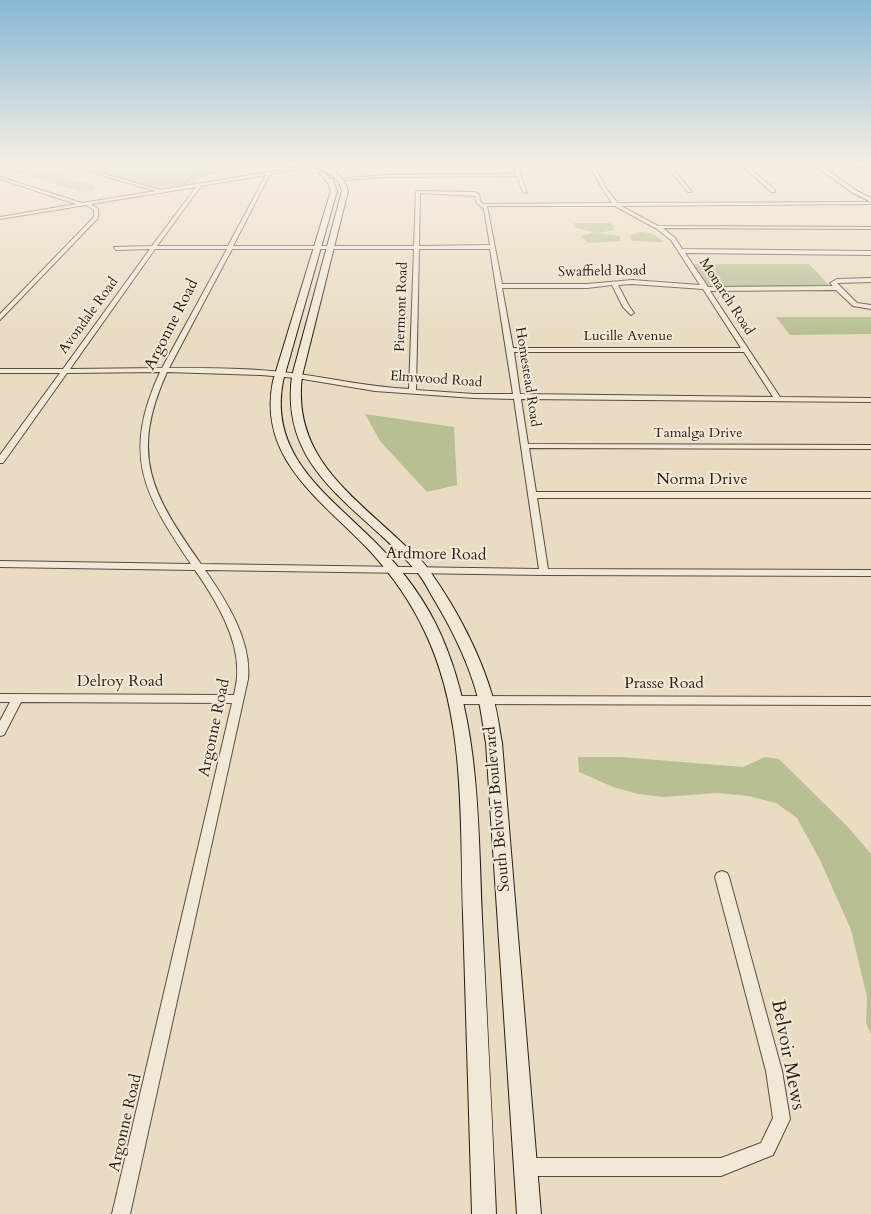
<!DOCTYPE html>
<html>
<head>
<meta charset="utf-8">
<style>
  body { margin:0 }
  canvas { display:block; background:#eadcc3 }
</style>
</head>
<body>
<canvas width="871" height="1214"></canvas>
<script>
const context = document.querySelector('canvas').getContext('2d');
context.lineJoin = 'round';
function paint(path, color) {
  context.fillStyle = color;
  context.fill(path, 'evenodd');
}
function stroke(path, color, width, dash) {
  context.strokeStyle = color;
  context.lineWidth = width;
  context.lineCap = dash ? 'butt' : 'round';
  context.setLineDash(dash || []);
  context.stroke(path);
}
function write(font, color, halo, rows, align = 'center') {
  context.font = font + ' Cardo,serif';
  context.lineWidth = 4;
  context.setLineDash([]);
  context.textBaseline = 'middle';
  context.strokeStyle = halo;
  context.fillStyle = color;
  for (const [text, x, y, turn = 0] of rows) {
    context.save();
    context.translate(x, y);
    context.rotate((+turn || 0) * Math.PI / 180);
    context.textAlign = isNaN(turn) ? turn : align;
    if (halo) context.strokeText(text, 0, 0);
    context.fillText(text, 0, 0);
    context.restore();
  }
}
const green = new Path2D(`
  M0 164H23L47 168 69 179 93 186 95 190 81 192 20 173 10 172Z
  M70 164H244L238 165 231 170 190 180 199 184 158 189Z
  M610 223 614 226V230L598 233 620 236V241L589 243 581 236 595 232 576 228 574 223Z
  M639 232C650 232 656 234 664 242L632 241 630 236Z
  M691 264H809L832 288 707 289Z
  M776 317H871V334L790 335Z
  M365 414 454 427 457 485 427 492 380 441Z
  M578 757H621L743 767 765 757 779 759 848 827 871 854V1034L866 1023 867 997 851 930 820 860 797 818 776 803 748 796 717 793 664 797 638 794 613 787 579 772Z`);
const stream = new Path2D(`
  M186 185 184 184 193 176 214 173 228 164`);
const street = new Path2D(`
  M63 164H69L160 190 317 164H326L270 174 233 246H414L416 192 418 191 474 192 479 194 480 201 483 204 612 203 603 190 589 164H593L607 190 618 203 871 202V204L621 206 658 226 871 227V229L663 228 675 238 682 249 871 251V255L685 253 708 287 833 286 830 283 837 279 871 278V282L837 283 857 303 871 305V309L853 306 836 290 710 291 780 397 871 398V402L521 399 528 444 871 445V449L529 448 536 492H871V498H537L548 569 871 570V576L544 575 205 570C226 600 252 641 248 679L130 1214H112L232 703 21 702 4 735 0 736V721L10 702H0V694L234 695C235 689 237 682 237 676 240 639 215 599 195 570L0 567V561L191 564C143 493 122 455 160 372L67 373 3 463H0V455L60 373H0V369H63L150 249 116 250 114 247 152 246 196 187 91 204 98 209V218L0 320V314L94 217V210L86 205 0 219V217L76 204 0 179V177L82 203 156 191ZM266 175 228 246H157L201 186ZM420 193 475 196 476 202 484 209 490 245 419 246ZM487 206H615L657 229 671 240 700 285 632 280 587 284H502ZM155 249H227L162 368 70 369ZM232 249H414L409 389C371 387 335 379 299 374 256 368 211 368 169 368ZM419 249H490L513 394H474L416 390ZM632 284 703 289 741 348H513L502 288H587L612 285 623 307 631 315 634 313 629 306 618 285ZM514 352H744L773 397 520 394ZM167 372 261 375 297 378 375 391 474 398 514 399 539 569 201 564C152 494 129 456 167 372Z
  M513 164H517L527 193 523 192 517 176 383 177 330 181 328 180 383 175 516 174Z
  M665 164H669L692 192H688Z
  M741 164H745L775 190V192H771Z
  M828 164 871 169V171L830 165Z
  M457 696 871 697V705L457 704 453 703 451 700 453 697Z
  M722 871 727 873 729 877 782 1071 790 1119 773 1155 721 1176H527L521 1173 518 1167 521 1161 527 1158H721L761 1143 773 1118 766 1071 715 877 717 873Z`);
const secondary = new Path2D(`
  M307 164C325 164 344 173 348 191L302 376C292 454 348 492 399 540 409 550 422 559 429 570 456 608 480 653 493 698 498 713 499 728 502 743L541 1214H517L486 743C483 728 482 713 478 698 469 664 453 631 435 601 429 591 424 580 417 572 364 508 279 474 292 376L342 191C338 172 321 171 307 164Z
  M812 164H819L857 191 871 198V202L853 193Z
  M322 171 333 181 337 191 283 381C268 457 330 496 376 543 402 569 426 601 441 635 480 723 478 823 482 918 487 1016 492 1115 496 1214H472C469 1114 466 1014 463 914 460 821 466 718 425 632 411 602 392 575 370 551 323 501 257 460 273 381L331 191 328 183 319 173Z`);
const farStreetnames = [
  ["Swaffield Road",602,272,-1],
  ["Monarch Road",726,297,57],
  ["Piermont Road",402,307,-88],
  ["Avondale Road",89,316,-54],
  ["Lucille Avenue",628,337],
  ["Homestead Road",527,377,81],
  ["Elmwood Road",436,380,4],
  ["Tamalga Drive",698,434]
];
const streetNames = [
  ["Argonne Road",172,325,-63],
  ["Norma Drive",702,480],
  ["Ardmore Road",436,555,1],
  ["Delroy Road",120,682],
  ["Prasse Road",664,684],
  ["Argonne Road",215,728,-78],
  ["South Belvoir Boulevard",498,809,-95],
  ["Argonne Road",126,1123,-77]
];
const nearStreetnames = [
  ["Belvoir Mews",787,1055,79]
];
paint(green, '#b8c093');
stroke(stream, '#6c7c74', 1);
stroke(street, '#5b4d3e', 2);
stroke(secondary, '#2b1d12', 2);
paint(street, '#f1e8d8');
paint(secondary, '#f1e8d8');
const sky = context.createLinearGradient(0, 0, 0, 334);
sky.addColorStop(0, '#88b7d4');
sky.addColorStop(0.49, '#f6efe4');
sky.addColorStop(1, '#f6efe400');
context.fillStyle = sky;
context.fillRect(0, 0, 871, 334);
write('14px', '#2b1d12', '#f1e8d8', farStreetnames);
write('16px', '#2b1d12', '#f1e8d8', streetNames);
write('19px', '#2b1d12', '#f1e8d8', nearStreetnames);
</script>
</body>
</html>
